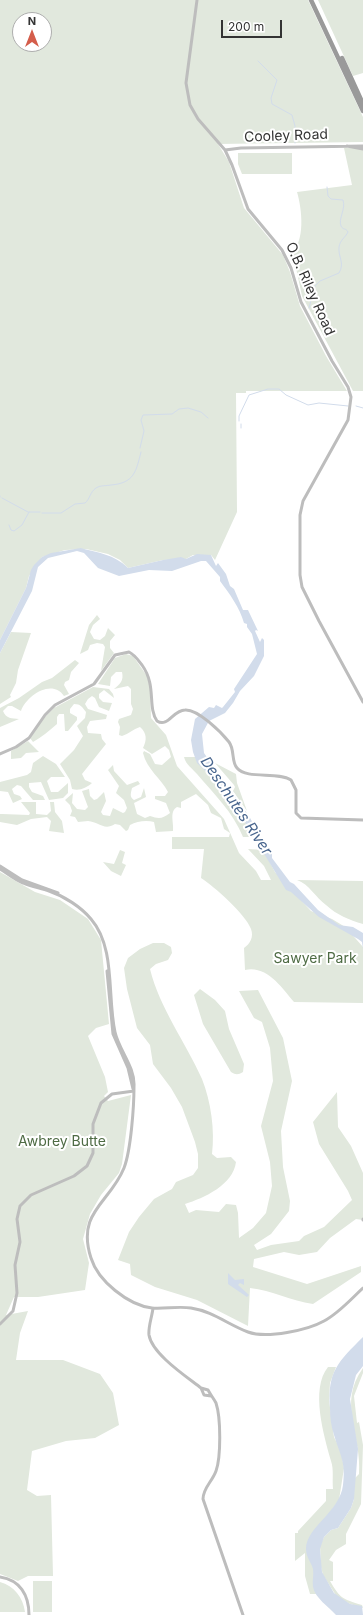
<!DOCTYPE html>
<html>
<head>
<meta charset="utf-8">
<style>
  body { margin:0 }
  #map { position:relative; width:363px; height:1615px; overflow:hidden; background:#fff; font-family:Inter,sans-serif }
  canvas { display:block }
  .north { position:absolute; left:12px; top:12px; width:40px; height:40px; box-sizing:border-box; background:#fff; border:1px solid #adadad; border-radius:50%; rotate:0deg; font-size:11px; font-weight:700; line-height:16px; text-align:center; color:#333 }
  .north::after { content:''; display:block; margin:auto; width:14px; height:18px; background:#d45d4b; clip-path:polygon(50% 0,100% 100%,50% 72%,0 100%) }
  .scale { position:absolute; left:221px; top:20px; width:61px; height:18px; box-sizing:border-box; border:2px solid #333; border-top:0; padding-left:5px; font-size:12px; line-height:14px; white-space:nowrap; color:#333; -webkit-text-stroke:3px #fff; paint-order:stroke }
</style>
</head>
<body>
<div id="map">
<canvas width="363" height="1615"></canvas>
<div class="north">N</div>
<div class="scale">200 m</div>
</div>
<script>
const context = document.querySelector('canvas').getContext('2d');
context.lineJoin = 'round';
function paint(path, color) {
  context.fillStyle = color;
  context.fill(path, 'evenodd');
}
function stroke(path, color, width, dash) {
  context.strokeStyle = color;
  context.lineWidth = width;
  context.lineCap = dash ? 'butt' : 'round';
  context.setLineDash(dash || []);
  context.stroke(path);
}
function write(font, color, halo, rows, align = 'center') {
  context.font = font + ' Inter,sans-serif';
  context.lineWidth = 4;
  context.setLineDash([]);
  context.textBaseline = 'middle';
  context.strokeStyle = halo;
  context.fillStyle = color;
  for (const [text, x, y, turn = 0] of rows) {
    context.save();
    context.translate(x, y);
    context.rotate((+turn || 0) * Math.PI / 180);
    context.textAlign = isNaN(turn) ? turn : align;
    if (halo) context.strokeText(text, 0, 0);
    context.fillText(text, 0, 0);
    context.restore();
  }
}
const green = new Path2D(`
  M0 0H308L363 117V142L218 144 229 162 244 208 283 255 290 272 300 306 326 356 347 391H246V393H236L237 512 215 560 211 555H193L186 559 163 560 128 568 120 560 108 554 86 549 65 550 42 557 29 576 26 588 0 640ZM20 20H44V44H20Z
  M318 0H363V73L353 76Z
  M363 147V391H353L302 296 296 268 290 255C306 242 302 209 297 192L352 185 344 148Z
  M238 153H292V174H242L238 164Z
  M97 615 100 619 93 625 90 632 94 639 100 640 105 636 108 628 115 635 110 641V648L114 653 101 671 105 647 103 644 97 643 90 645 88 650 80 654 89 625Z
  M11 632 31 633 18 670 16 683 10 695 11 697 0 704V653Z
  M126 654 133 656 147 676 150 686 151 718 166 735 177 766 224 819 239 853 256 871 261 880H271L264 866 248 849 265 850 268 859 275 872 311 911 332 919 342 925 349 931 363 947V1003L294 1002C282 988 267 965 245 970L244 948C250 944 254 937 251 929 246 915 214 886 201 878L204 849H172V837H229L230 833 224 829 221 818 211 813 208 805 196 794 181 802V808L177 807C169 812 174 822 173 831L156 832 154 822C147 820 137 821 130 825L128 830 126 831 120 825 115 824C104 831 99 822 88 821 85 821 81 822 78 822L75 817 70 816 72 811 70 805 65 800 73 793 72 803 77 809 85 810 88 807 82 791 89 789 90 796 94 800 97 799 104 792 106 801 101 812 103 815 110 816 113 808 123 813 125 812 127 808 124 800 116 793 119 786 108 770 113 765 114 771 127 785 138 781 140 784 132 788C131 793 129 797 134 800L141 797 144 788 146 797 134 803 137 814 145 818 150 816C159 819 162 819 170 813L166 803 155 799V796H165L168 792C161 778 147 770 143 753L144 751 150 754 155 764 162 765 171 757 169 750 165 746 152 754 143 748C147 740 147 733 140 727 133 729 129 734 122 736L119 735 120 727 118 722 119 719 131 715 133 709 131 704V689L128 686 114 689C120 684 124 681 122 672H116L111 677 110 686 98 684 115 658Z
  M75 660 79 663 71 672 69 680 65 682 64 685 69 694 64 696C52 678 26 696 21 711L12 706H8L3 711C6 719 12 718 19 719L0 727V708L19 698 42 682 52 678Z
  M93 687 109 689 113 694 114 698 104 690 99 694V698L103 702 112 703 109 711 99 707 95 698 92 696 88 699 85 704 88 709 107 715 106 719 90 721 87 727 88 733 101 734 102 739 106 744 82 774 85 780 92 783C86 788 80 791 72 789L70 780 60 764 74 750 83 736 77 726 85 718 86 712C82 707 81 704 74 704L70 709V713L77 717V720L68 731H65L64 714H59L57 717V724C49 731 42 737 33 742L30 738 43 719 54 708Z
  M28 741 39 752 26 753 21 758 11 759V751Z
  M43 756 56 764 65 777H51L47 781 51 792H58L68 783V793L63 798 49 800 41 782 29 783V787L32 792 43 796 45 800H33L21 786 17 785 12 789 14 794 20 796 22 799 13 803 8 792 0 791V782L27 775 31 772 33 763Z
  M184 757H199L206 772 240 811 256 837H243C233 812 214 794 197 774 192 768 186 765 184 757Z
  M215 763 236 774 237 783 247 811 233 791 235 787 234 785Z
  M21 802H36V814L47 815 51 811 50 802H54L55 812 62 821 64 833 49 831 51 821 47 817 31 819 17 825 0 822V814H2L29 815 30 813Z
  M120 850 125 852 122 863 126 865 121 876 111 871 103 862 114 864Z
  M0 872 35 892 60 900 88 919 101 940 109 1024 96 1028 88 1036 105 1077 108 1092 104 1096 108 1101 131 1095 122 1164 119 1173 101 1195 90 1214 83 1239 89 1263 85 1290 38 1297H14L6 1315 28 1311 20 1333 16 1360H63L100 1374 113 1393 119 1425 95 1438 66 1441 32 1451 27 1490 37 1496 51 1495 53 1576H28L18 1581 0 1574Z
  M297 880 363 881V924C349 920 337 915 326 905 316 898 309 884 297 880Z
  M153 943H164L171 947 172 953 168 960 156 964 150 969C160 1009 185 1041 202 1079 211 1102 215 1130 212 1154L217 1158 231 1157 236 1162C233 1185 204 1198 185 1204L189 1213 196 1210 219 1212 226 1204 236 1205 238 1213 239 1238 253 1228 266 1213 272 1186 270 1162 261 1126 273 1081 270 1048 262 1022 254 1018 239 991 258 990 283 1038 292 1081 281 1131 283 1167 290 1201 289 1211 271 1234 254 1245 257 1250 271 1245 299 1241 304 1236 324 1227 352 1200 348 1191 319 1144 313 1122 337 1092 338 1127 351 1146 363 1173V1220L356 1219 330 1238 317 1252 299 1255 284 1252 254 1259 253 1267 307 1284 361 1266V1272L313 1304C291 1301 272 1290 250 1288L248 1326 197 1300 155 1287 131 1275 130 1264 118 1260 129 1232 139 1217 154 1199 172 1189 176 1182 193 1175 198 1168V1154L195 1142 182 1107 171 1088 153 1064 150 1045 137 1028 127 989 124 968 128 958 140 949Z
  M200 989 215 1000 225 1011 229 1029 244 1064 243 1072C238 1075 236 1075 231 1072L203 1024 194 995Z
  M328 1367H336L330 1383 329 1400 334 1437 341 1451 344 1468 339 1500 319 1529 321 1594H310L305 1576V1553L295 1561V1533H298V1531L326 1501V1489H333C332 1480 334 1469 331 1461 324 1436 310 1389 328 1367Z
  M363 1368V1373L354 1396 357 1423 359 1422 363 1445 361 1504 346 1534V1544L336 1550 329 1560 333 1562V1581H330C340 1598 342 1599 362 1605L363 1608 350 1604 337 1597 323 1575 321 1567 320 1546 324 1537 331 1530 338 1528 351 1508 354 1499 352 1481 359 1474C362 1435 337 1404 363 1368Z
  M33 1581H52V1612H33Z
  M0 1582C14 1586 23 1597 25 1612H0Z`);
const water = new Path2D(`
  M81 548C98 553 114 554 128 568L163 560 181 557 186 559 197 554 211 555 216 566 218 563 226 574 230 586 234 589 243 610H248L258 631 256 630 255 631 260 642 262 638 264 640V656L254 676 240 691 233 703 225 713 209 721 202 734 204 753 249 816 268 851 272 854V858L290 882 294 884 318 910 339 925 353 927 363 933V949L362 942 358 939 319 917 291 892 286 890 231 799 223 788 197 763 193 752 191 740 195 719 209 707 214 708 216 705 222 708 223 707 235 692 234 689 257 654 252 634 247 627V624L244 623C240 608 229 593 220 581V577L206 561H201L172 571 149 570 119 576 98 568 84 553 77 551 48 558 38 567 32 591 0 653V640L26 588 31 570 34 565 42 557 51 553Z
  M228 1273 235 1280 244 1279V1285L240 1283 238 1285 249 1295 247 1297 228 1284Z
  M363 1337V1366L356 1375 350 1399 358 1449 354 1499 351 1508 338 1528 331 1530 324 1537 320 1549 322 1572 334 1593 350 1604 362 1606 363 1615H336C329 1607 315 1598 313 1587 312 1581 314 1575 313 1569 311 1562 306 1557 306 1549 306 1527 340 1512 343 1485 346 1462 340 1455 334 1435 331 1426 330 1417 330 1408 327 1371 339 1361 363 1337Z`);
const stream = new Path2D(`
  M258 61 277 80 271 98 272 104 292 115 295 126V143
  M309 308 315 286 320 281 339 273C345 263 338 257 339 247 340 240 345 238 348 232 346 228 343 230 341 226 338 219 346 209 343 200L331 199 328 196 327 187
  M356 406 363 408
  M239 421V416L249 395 268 389H279L286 395 308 405 319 403 348 406
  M241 428V424
  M140 448 144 431 141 420 143 415 172 414 179 409 188 408 201 412 208 418
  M0 496V497
  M2 498 28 512
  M29 512H40
  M42 513H61L75 504 85 503C90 499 90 492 96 488 101 485 106 486 111 485 134 483 136 472 141 452
  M9 525 11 530 14 531 22 525 29 512`);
const secondary = new Path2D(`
  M197 0 186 83 190 105 198 119 225 150 232 165 248 209 282 250 291 268 301 302 332 361 348 387 351 397 348 420 303 501 300 515V575L302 587 319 621 363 702
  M347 146 363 149
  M225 150 241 148 363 146
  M0 754 16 747 29 738 45 715 55 705 94 684 115 655 129 652C135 655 138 660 142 665 157 686 147 706 157 721 168 728 173 710 185 710 198 709 221 732 229 742 235 750 231 761 237 768 247 780 278 771 291 780L296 790V813L301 818 363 820
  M0 866 22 880 58 893
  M0 869C8 874 15 880 23 883 32 887 41 888 49 891 64 896 81 907 91 919 116 948 107 996 115 1032 119 1050 135 1067 134 1086 134 1106 131 1150 124 1168 110 1203 76 1212 91 1258 98 1281 128 1305 152 1308 165 1309 178 1306 191 1308 212 1311 229 1325 248 1332 267 1339 308 1330 324 1321 339 1313 351 1299 363 1288
  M107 971 113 1034 128 1068 133 1089
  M363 1219V1220
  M153 1308C152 1317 148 1327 149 1335 152 1354 187 1377 201 1388L204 1395 211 1396
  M0 1324 13 1311 17 1293 15 1265 20 1242 17 1219 20 1206 31 1195 74 1176 87 1166 93 1153V1124L101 1103 112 1094 134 1091
  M201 1388 208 1390C210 1394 214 1399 216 1403 221 1418 221 1457 216 1471 212 1482 203 1488 203 1499L243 1615
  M0 1577C20 1580 29 1595 29 1615`);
const highway = new Path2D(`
  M311 0 363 111
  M342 58 363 104`);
const streetNames = [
  ["Cooley Road",286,136,-2],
  ["O.B. Riley Road",310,289,66]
];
const parkNames = [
  ["Sawyer Park",315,959],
  ["Awbrey Butte",62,1142]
];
const waterNames = [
  ["Deschutes River",236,806,56]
];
paint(green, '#e1e8dd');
paint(water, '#d2dceb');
stroke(stream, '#d2dceb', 1);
stroke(secondary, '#bdbdbd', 3);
stroke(highway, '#9a9a9a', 4.5);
write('14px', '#333', '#fff', streetNames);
write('14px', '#4e6b44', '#fff', parkNames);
write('italic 15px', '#48658d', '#fff', waterNames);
</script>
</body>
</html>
